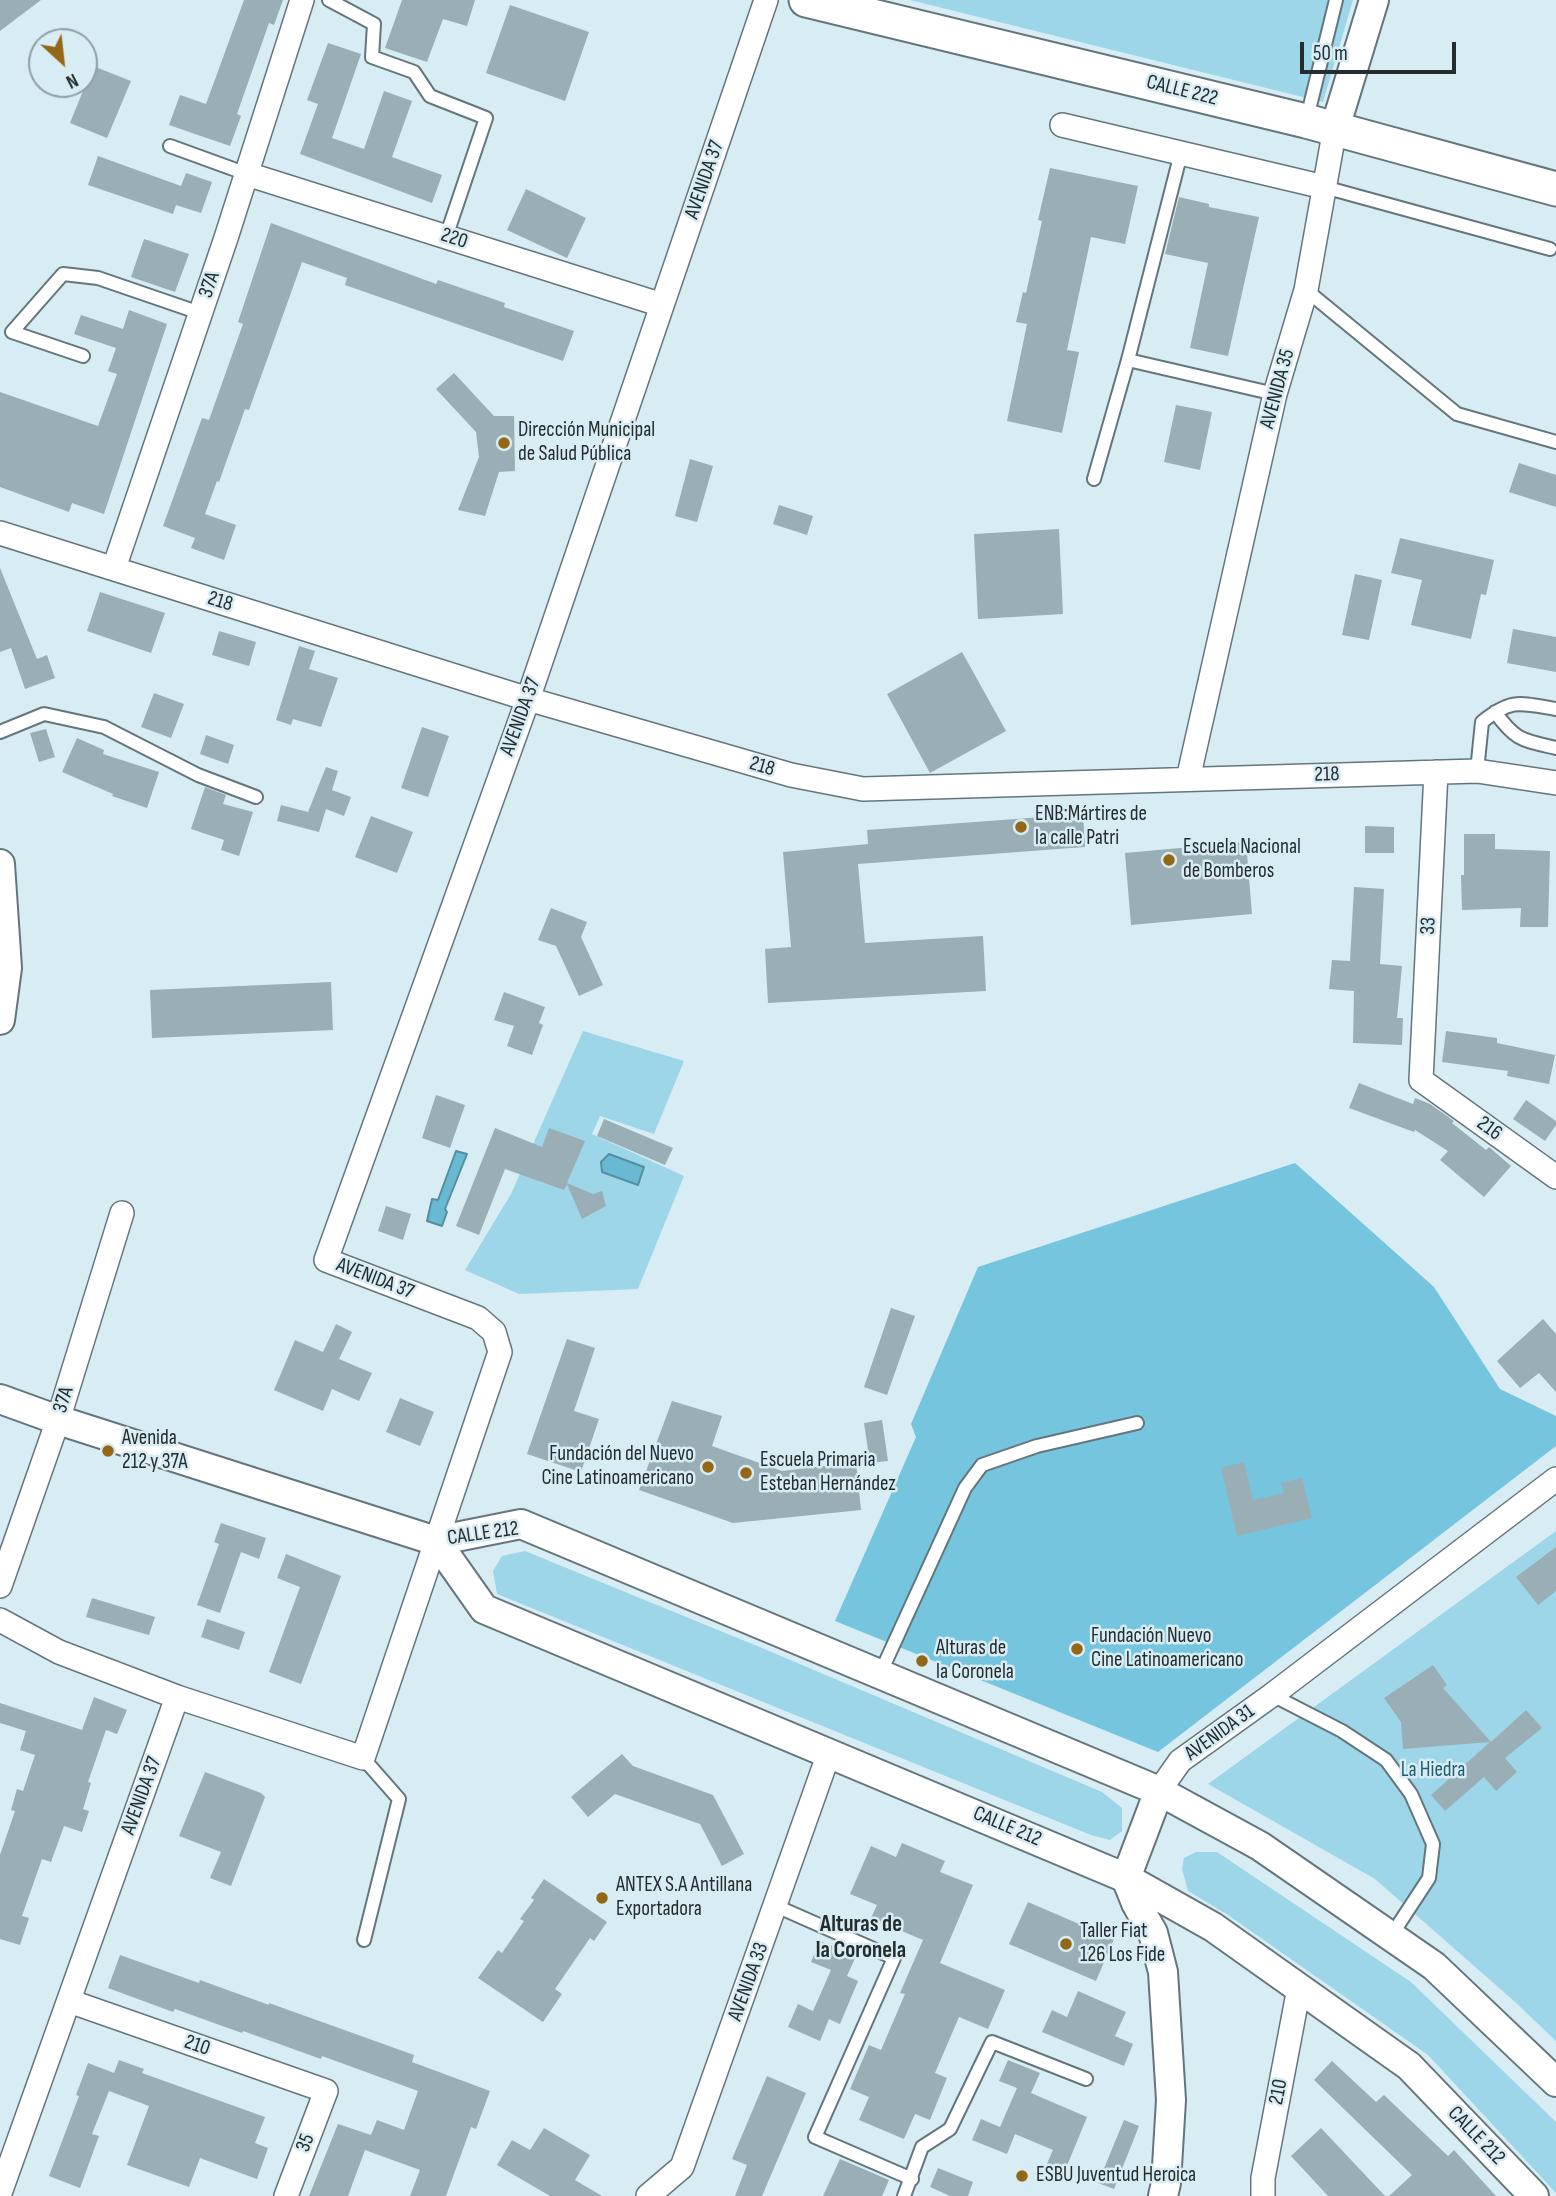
<!DOCTYPE html>
<html>
<head>
<meta charset="utf-8">
<style>
  body { margin:0 }
  #map { position:relative; width:1556px; height:2196px; overflow:hidden; background:#d8ecf4; font-family:"Sofia Sans Condensed",sans-serif }
  canvas { display:block }
  .north { position:absolute; left:28px; top:28px; width:70px; height:70px; box-sizing:border-box; background:#d8ecf4; border:2px solid #909fa5; border-radius:50%; rotate:153deg; font-size:19px; font-weight:700; line-height:28px; text-align:center; color:#242c2f }
  .north::after { content:''; display:block; margin:auto; width:24px; height:32px; background:#946714; clip-path:polygon(50% 0,100% 100%,50% 72%,0 100%) }
  .scale { position:absolute; left:1300px; top:42px; width:156px; height:32px; box-sizing:border-box; border:4px solid #242c2f; border-top:0; padding-left:9px; font-size:21px; line-height:24px; white-space:nowrap; color:#242c2f; -webkit-text-stroke:5px #d8ecf4; paint-order:stroke }
</style>
</head>
<body>
<div id="map">
<canvas width="1556" height="2196"></canvas>
<div class="north">N</div>
<div class="scale">50 m</div>
</div>
<script>
const context = document.querySelector('canvas').getContext('2d');
context.lineJoin = 'round';
function paint(path, color) {
  context.fillStyle = color;
  context.fill(path, 'evenodd');
}
function stroke(path, color, width, dash) {
  context.strokeStyle = color;
  context.lineWidth = width;
  context.lineCap = dash ? 'butt' : 'round';
  context.setLineDash(dash || []);
  context.stroke(path);
}
function write(font, color, halo, rows, align = 'center') {
  context.font = font + ' "Sofia Sans Condensed",sans-serif';
  context.lineWidth = 5;
  context.setLineDash([]);
  context.textBaseline = 'middle';
  context.strokeStyle = halo;
  context.fillStyle = color;
  for (const [text, x, y, turn = 0] of rows) {
    context.save();
    context.translate(x, y);
    context.rotate((+turn || 0) * Math.PI / 180);
    context.textAlign = isNaN(turn) ? turn : align;
    if (halo) context.strokeText(text, 0, 0);
    context.fillText(text, 0, 0);
    context.restore();
  }
}
const green = new Path2D(`
  M910 0H1353L1323 102Z
  M583 1031 684 1061 654 1134 600 1116 592 1134 684 1176 638 1289 519 1294 465 1270 511 1194Z
  M1556 1531V2041L1514 2001 1375 1879 1208 1784Z
  M525 1551 762 1648 1102 1792 1122 1808V1831L1110 1840 1091 1835 497 1594 493 1571 502 1556Z
  M1196 1852H1217L1411 1982 1556 2122V2193L1428 2055 1228 1915 1188 1891 1182 1869 1184 1858Z`);
const forest = new Path2D(`
  M1295 1163 1434 1287 1500 1389 1556 1416V1446L1158 1752 835 1621 916 1437 911 1424 978 1267Z`);
const water = new Path2D(`
  M456 1151 467 1154 445 1209 447 1212 442 1226 427 1221 432 1199 438 1200Z
  M609 1154 644 1167 638 1185 602 1172 601 1162Z`);
const building = new Path2D(`
  M0 0H41L0 31Z
  M244 0H283L274 25 269 23 237 114 241 116 230 146 169 125 180 95 206 104Z
  M402 0H475L467 26 443 19 427 62 385 48Z
  M510 5 589 32 565 101 486 73Z
  M328 43 361 54 332 138 364 149 384 91 412 101 392 157 442 175 432 203 300 154 318 104 307 100Z
  M93 66 131 81 107 138 70 123Z
  M98 156 181 186 186 173 212 182 201 213 176 205 173 214 88 185Z
  M1050 168 1138 186 1125 244 1091 237 1067 350 1079 352 1062 433 1007 421 1027 324 1016 322 1023 292 1026 293 1042 221 1038 220Z
  M526 189 586 218 567 258 507 230Z
  M1179 197 1209 204V207L1259 217 1228 356 1190 348 1208 263 1165 254Z
  M271 223 436 284 438 280 505 303 504 307 574 331 563 361 345 285 347 278 302 262 249 410 245 409 219 482 217 481 205 514 236 525 224 560 191 548 195 538 163 526 202 418 209 420 243 324 238 322Z
  M144 239 189 254 175 292 131 277Z
  M129 310 167 324 104 514 72 503 69 512 0 487V392L98 426 117 374 108 371 116 348 74 334 81 315 123 329Z
  M454 373 494 416H514L515 471 499 472 485 516 458 510 479 457 476 432 436 389Z
  M1176 405 1212 412 1200 470 1164 462Z
  M690 459 713 466 697 522 675 516Z
  M1519 463 1556 475V507L1509 492Z
  M779 505 813 516 807 535 773 524Z
  M1059 529 1063 614 978 619 974 534Z
  M1400 538 1494 560 1486 595 1481 594 1471 639 1411 625 1422 580 1391 573Z
  M0 568 37 659 47 655 55 678 25 689 11 648 0 652Z
  M1355 574 1382 580 1369 640 1342 635Z
  M100 592 165 613 151 653 87 631Z
  M1513 629 1556 637V672L1507 663Z
  M219 631 256 642 249 666 212 655Z
  M299 646 315 651 309 669 338 678 321 727 293 719 291 725 276 720Z
  M962 652 1006 731 930 773 887 694Z
  M154 693 184 704 171 738 141 727Z
  M422 727 449 736 428 797 401 788Z
  M46 729 55 757 39 762 30 733Z
  M206 735 234 745 228 764 200 754Z
  M77 738 104 750 103 754 159 772 147 808 112 796 113 794 62 772Z
  M326 767 338 771 332 790 351 797 344 816 326 809 319 832 277 821 281 805 308 812Z
  M205 787 226 795 223 804 253 812 239 856 221 850 224 840 191 829Z
  M1083 814 1085 847 858 864 865 943 983 936 986 991 768 1003 765 949 791 947 783 852 868 844 867 830Z
  M371 816 413 832 397 873 355 857Z
  M1365 826 1394 827V853H1365Z
  M1464 834H1495V849L1550 851 1548 927H1520L1521 908 1462 910 1461 875H1464Z
  M1246 842 1252 914 1131 925 1125 853Z
  M1354 887 1384 889 1380 964 1402 966 1397 1018H1403L1402 1045 1353 1043 1354 991 1329 989 1332 960 1350 961Z
  M551 908 587 922 581 937 603 985 579 996 556 946 538 940Z
  M331 982 333 1030 152 1038 150 990Z
  M504 992 545 1007 539 1023 543 1025 532 1055 507 1046 514 1026 494 1020Z
  M1446 1031 1497 1038V1043L1555 1055 1549 1084 1507 1076 1508 1071 1442 1062Z
  M1359 1083 1413 1104 1415 1098 1430 1104 1454 1121 1452 1123 1486 1150 1489 1147 1511 1166 1484 1197 1440 1160 1448 1151 1415 1130 1414 1132 1349 1108Z
  M436 1095 465 1105 450 1148 422 1138Z
  M1526 1100 1556 1121V1125L1545 1141 1513 1119Z
  M604 1119 673 1148 665 1165 597 1136Z
  M495 1128 542 1147 549 1128 585 1141 567 1183 593 1194 602 1191 606 1206 582 1219 567 1184 564 1190 505 1169 479 1235 456 1226Z
  M386 1206 411 1214 403 1240 378 1231Z
  M891 1308 915 1316 887 1395 864 1387Z
  M1543 1319 1556 1334V1392L1539 1373 1520 1388 1497 1361Z
  M336 1324 352 1332 339 1359 372 1373 359 1401 332 1389 323 1411 274 1390 295 1340 323 1352Z
  M567 1339 595 1348 574 1411 599 1419 581 1472 527 1454Z
  M400 1398 434 1412 420 1446 386 1432Z
  M672 1401 722 1416 712 1446 782 1471 856 1462 861 1510 733 1523 639 1490Z
  M882 1420 888 1461 870 1463 864 1423Z
  M1244 1462 1253 1500 1284 1493 1281 1483 1302 1478 1312 1518 1237 1536 1221 1468Z
  M221 1523 266 1538 259 1559 241 1552 220 1613 197 1605 219 1544 214 1542Z
  M1556 1547V1591L1538 1605 1516 1577Z
  M286 1554 341 1576 301 1684 269 1672 300 1587 277 1578Z
  M92 1598 155 1617 149 1635 86 1617Z
  M207 1619 245 1632 239 1650 201 1637Z
  M1433 1665 1447 1685 1443 1688 1491 1742 1526 1710 1542 1728 1505 1758 1517 1772 1496 1791 1484 1777 1445 1811 1431 1795 1490 1742 1403 1749 1401 1722 1384 1698Z
  M94 1697 127 1710 117 1734 106 1730 88 1782 91 1783 83 1809 89 1811 82 1832 64 1826 51 1862 42 1859 22 1916 29 1918 20 1945 0 1939V1855L15 1811 11 1810 17 1789 23 1791 35 1755 20 1750 26 1731 0 1723V1703L82 1730Z
  M622 1754 633 1766 713 1795 744 1854 722 1866 700 1824 615 1794 588 1817 571 1797Z
  M205 1772 261 1793 265 1797 231 1886 210 1878 221 1852 179 1836Z
  M902 1843 945 1861 940 1872 973 1885 940 1963 1005 1990 988 2029 959 2017 935 2073 947 2078 930 2120 915 2114 904 2139 859 2120 869 2097 850 2089 869 2045 881 2050 905 1994 900 1993 923 1940 871 1918 877 1905 850 1894 871 1846 896 1857Z
  M544 1879 607 1922 594 1941 590 1938 555 1989 562 1994 543 2022 478 1978 498 1950 502 1953 524 1921 520 1919 534 1900 531 1898Z
  M1028 1902 1114 1939 1096 1981 1009 1944Z
  M820 1941 856 1956 847 1976 858 1981 840 2024 829 2019 820 2041 788 2027 798 2004 813 2011 831 1970 811 1962Z
  M120 1955 199 1983 200 1980 269 2005V2003L414 2055 412 2062 490 2091 476 2129 471 2127 446 2196H410L420 2170 365 2150 348 2196H309L338 2124 371 2135 377 2120 404 2130 418 2091 322 2056 321 2059 243 2031 242 2033 175 2009 173 2012 108 1988Z
  M1078 1991 1126 2012 1115 2036 1133 2044 1124 2066 1042 2032 1052 2010 1067 2017Z
  M119 2060 144 2069 142 2073 265 2117 255 2143 268 2148 257 2179 200 2158 189 2187 127 2165 149 2106 109 2091 92 2134 99 2136 80 2188 49 2176 79 2096 76 2095 88 2063 114 2073Z
  M1008 2060 1040 2073 1031 2093 1087 2117 1064 2173 1046 2166 1053 2150 1015 2134 1007 2154 972 2140 981 2119 1000 2127 1017 2088 999 2081Z
  M1332 2061 1376 2102 1384 2095 1448 2156 1454 2150 1496 2196H1389L1412 2175 1314 2080Z
  M767 2076 806 2093 762 2196H735L747 2165 732 2159Z
  M1124 2120 1139 2126 1114 2189 1098 2183Z
  M544 2128 590 2155 575 2180 602 2196H550L497 2165 512 2140 530 2150Z
  M1321 2128 1385 2196H1328L1291 2156Z
  M840 2159 889 2180 882 2196H823Z
  M938 2168 973 2182 968 2196H950L930 2187Z`);
const service = new Path2D(`
  M329 0 374 24 372 57 414 72 430 96 486 118 446 237
  M1307 118 1336 0
  M170 146 247 174
  M1324 187 1550 249
  M1306 290 1457 414 1556 442
  M83 356 12 332 63 274 98 278 200 313
  M1128 360 1275 394
  M1094 479 1128 360 1181 153
  M1495 712C1516 741 1522 740 1556 748
  M0 732 44 714 104 727 198 775 256 797
  M1477 771 1482 722C1512 698 1520 703 1556 709
  M880 1674 965 1488 982 1465 1037 1446 1137 1423
  M1272 1695 1342 1731 1386 1760 1411 1794 1433 1844 1429 1878 1391 1936
  M363 1758 399 1799 364 1940
  M776 1906 894 1958 815 2137 912 2179
  M904 2196 922 2147 950 2129 992 2042 1086 2079`);
const minor = new Path2D(`
  M1062 125 1324 187
  M247 174 662 305
  M0 533 528 699 791 775 863 789 1477 771 1556 783
  M114 568 226 238 302 0
  M1436 772 1421 1080 1556 1177
  M1188 779 1275 394 1306 290 1335 128
  M0 1586 58 1420 122 1213
  M0 1620 59 1652 177 1697 363 1758 500 1352 494 1332 478 1318 326 1260 528 699 766 0
  M1159 1791 1180 1761 1272 1695 1556 1479
  M69 2001 326 2091 286 2196
  M0 2193 177 1697
  M648 2196 682 2167 829 1753
  M1263 2196V2178L1299 1988`);
const tertiary = new Path2D(`
  M1335 128 1374 0
  M0 864 7 968 0 1020
  M0 1399 58 1420 436 1541 521 1524 1159 1791 1260 1846 1434 1966 1556 2082
  M436 1541 484 1609 1126 1878 1213 1927 1409 2066 1534 2196
  M1159 1791 1126 1878 1136 1903 1153 1933 1163 1972 1171 2100 1166 2183 1163 2196`);
const secondary = new Path2D(`
  M806 0 1306 121 1556 189`);
const markers = [
  [504,443,7,"#946714"],
  [1021,827,7,"#946714"],
  [1169,860,7,"#946714"],
  [108,1451,7,"#946714"],
  [708,1467,7,"#946714"],
  [746,1473,7,"#946714"],
  [1077,1649,7,"#946714"],
  [922,1661,7,"#946714"],
  [602,1898,7,"#946714"],
  [1066,1944,7,"#946714"],
  [1022,2176,7,"#946714"]
];
const streetNames = [
  ["CALLE 222",1182,91,14],
  ["AVENIDA 37",705,180,-71],
  ["220",454,239,18],
  ["37A",210,285,-71],
  ["AVENIDA 35",1278,389,-75],
  ["218",220,602,17],
  ["AVENIDA 37",521,717,-70],
  ["218",762,767,16],
  ["218",1327,775,-2],
  ["33",1429,926,-87],
  ["216",1489,1129,36],
  ["AVENIDA 37",375,1279,21],
  ["37A",64,1400,-73],
  ["CALLE 212",483,1534,-8],
  ["AVENIDA 31",1220,1733,-36],
  ["AVENIDA 37",142,1796,-70],
  ["CALLE 212",1007,1827,23],
  ["AVENIDA 33",749,1982,-70],
  ["210",197,2046,19],
  ["210",1279,2092,-79],
  ["CALLE 212",1476,2136,46],
  ["35",306,2143,-69]
];
const poiNames = [
  ["Dirección Municipal",518,431],
  ["de Salud Pública",518,455],
  ["ENB:Mártires de",1035,815],
  ["la calle Patri",1035,839],
  ["Escuela Nacional",1183,848],
  ["de Bomberos",1183,872],
  ["Avenida",122,1439],
  ["212 y 37A",122,1463],
  ["Fundación del Nuevo",694,1455,"right"],
  ["Cine Latinoamericano",694,1479,"right"],
  ["Escuela Primaria",760,1461],
  ["Esteban Hernández",760,1485],
  ["Fundación Nuevo",1091,1637],
  ["Cine Latinoamericano",1091,1661],
  ["Alturas de",936,1649],
  ["la Coronela",936,1673],
  ["ANTEX S.A Antillana",616,1886],
  ["Exportadora",616,1910],
  ["Taller Fiat",1080,1932],
  ["126 Los Fide",1080,1956],
  ["ESBU Juventud Heroica",1036,2176]
];
const parkNames = [
  ["La Hiedra",1433,1771]
];
const neighbourhoodNames = [
  ["Alturas de",861,1925],
  ["la Coronela",861,1951]
];
paint(green, '#9ed6e9');
paint(forest, '#75c5de');
paint(water, '#69b9d2');
stroke(water, '#548fa1', 2);
paint(building, '#9aaeb5');
stroke(service, '#64767d', 16);
stroke(minor, '#64767d', 26);
stroke(tertiary, '#64767d', 32);
stroke(secondary, '#64767d', 37);
stroke(service, '#fff', 12);
stroke(minor, '#fff', 23);
stroke(tertiary, '#fff', 28);
stroke(secondary, '#fff', 33);
for (const [x, y, r, color] of markers) {
  const dot = new Path2D();
  dot.arc(x, y, r, 0, 2 * Math.PI);
  context.fillStyle = color;
  context.fill(dot);
  stroke(dot, '#d8ecf4', 2.5);
}
write('21px', '#242c2f', '#d8ecf4', streetNames);
write('21px', '#242c2f', '#d8ecf4', poiNames, 'left');
write('21px', '#1f5e71', '#d8ecf4', parkNames);
write('bold 23px', '#242c2f', '#d8ecf4', neighbourhoodNames);
</script>
</body>
</html>
